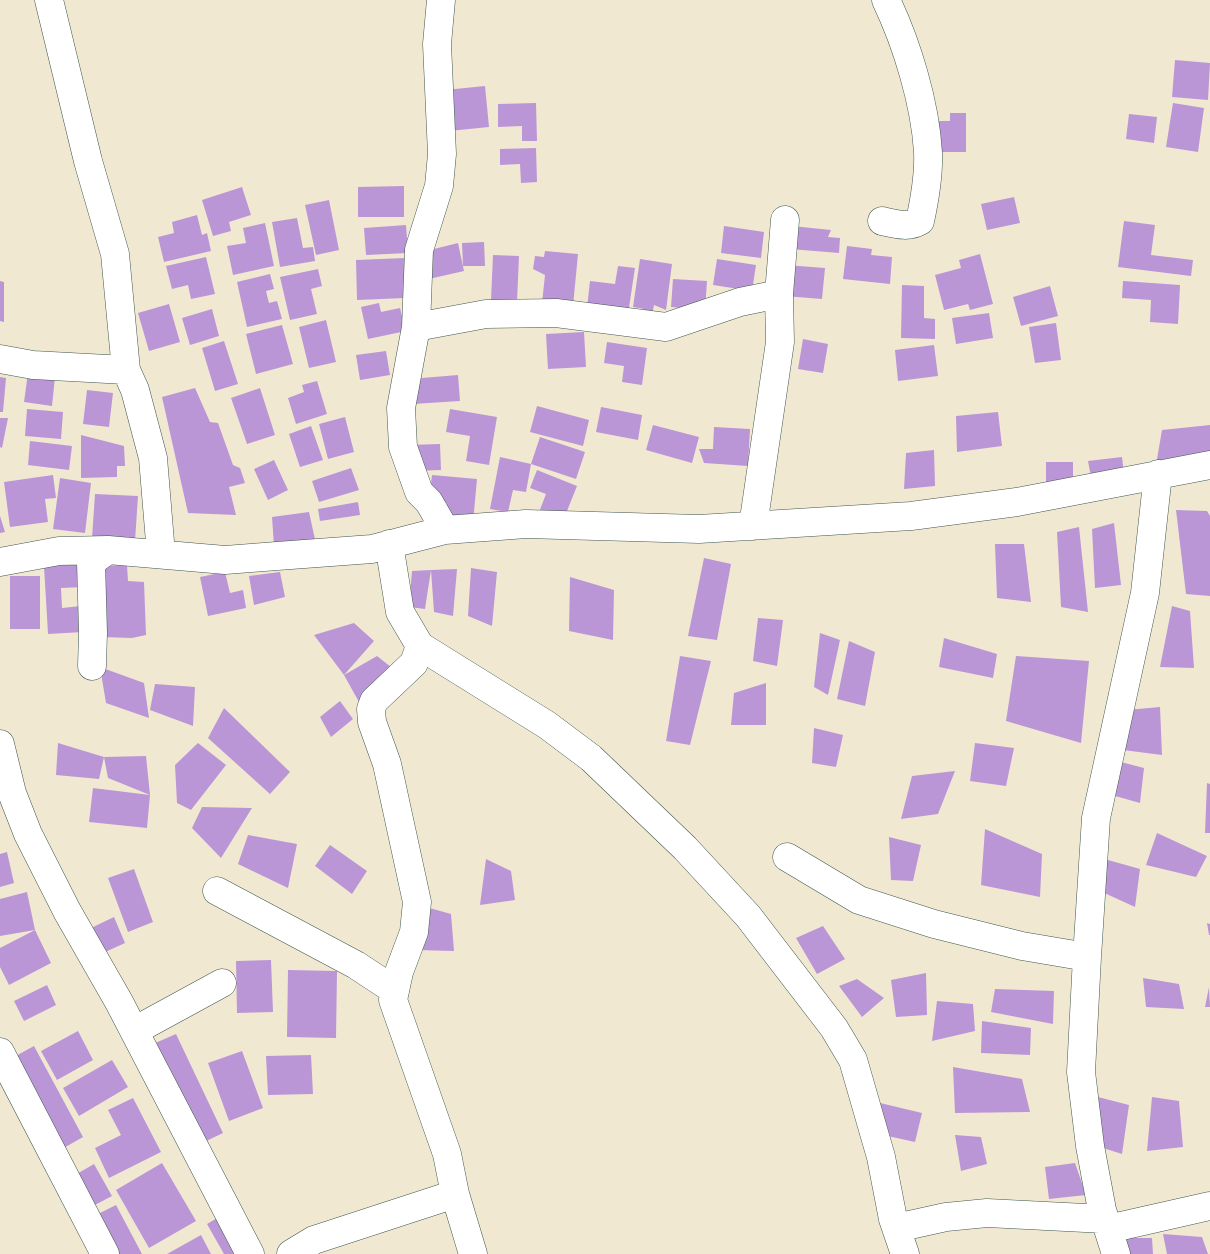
<!DOCTYPE html>
<html>
<head>
<meta charset="utf-8">
<style>
  body { margin:0 }
  canvas { display:block; background:#f1e8d2 }
</style>
</head>
<body>
<canvas width="1210" height="1254"></canvas>
<script>
const context = document.querySelector('canvas').getContext('2d');
context.lineJoin = 'round';
function paint(path, color) {
  context.fillStyle = color;
  context.fill(path, 'evenodd');
}
function stroke(path, color, width, dash) {
  context.strokeStyle = color;
  context.lineWidth = width;
  context.lineCap = dash ? 'butt' : 'round';
  context.setLineDash(dash || []);
  context.stroke(path);
}
const building = new Path2D(`
  M1175 60 1210 63 1208 100 1172 97Z
  M485 86 489 127 449 131 445 90Z
  M536 103 537 141H522V126L498 127V104Z
  M1173 103 1204 108 1198 152 1166 147Z
  M950 113H966V152H938L929 121H950Z
  M1129 114 1157 117 1154 143 1126 139Z
  M536 148 537 182 521 183 520 164 500 165V149Z
  M404 186V217H358V187Z
  M242 187 251 215 229 222 231 231 213 236 202 200Z
  M1014 197 1020 223 987 230 981 204Z
  M329 200 339 250 316 255 305 205Z
  M197 215 202 235 207 233 211 251 164 262 158 237 174 233 172 222Z
  M297 218 303 248 313 247 315 261 280 267 272 222Z
  M1124 221 1155 225 1151 255 1193 260 1191 276 1118 267Z
  M265 223 274 266 233 275 227 246 246 243 243 228Z
  M406 225 408 253 366 255 364 228Z
  M724 226 764 232 761 258 721 253Z
  M792 226 831 230 828 237 840 238 839 253 790 249Z
  M484 242 485 266H463L462 243Z
  M458 243 464 271 429 279 422 252Z
  M847 246 872 249 871 255 892 257 890 284 843 279Z
  M545 251 578 254 573 306 542 303 545 275 533 269 535 256 544 257Z
  M980 254 993 304 970 310 968 304 944 310 935 275 961 268 959 260Z
  M493 255 519 256 517 302 491 300Z
  M206 257 215 294 191 299 188 285 172 289 166 266Z
  M405 258V298L357 300 356 260Z
  M640 259 672 264 666 310 654 305 652 315 643 314 644 309 633 307Z
  M717 259 756 265 752 291 713 285Z
  M786 265 825 268 822 299 784 296Z
  M618 266 635 268 628 314 587 308 590 281 615 284Z
  M318 269 322 286 311 289 317 314 290 320 280 277Z
  M270 274 274 289 266 291 269 303 277 301 282 319 247 327 237 282Z
  M673 279 707 281 705 310 671 307Z
  M0 281 4 282V322L0 321Z
  M1123 281 1180 285 1178 324 1150 322 1151 300 1122 298Z
  M902 285 924 286V318L935 319V339L901 338Z
  M1050 286 1058 316 1021 326 1013 297Z
  M379 303 381 312 400 308 406 331 368 339 361 307Z
  M169 304 180 342 149 351 138 313Z
  M212 309 219 336 190 345 182 318Z
  M989 313 993 338 956 344 952 318Z
  M326 320 336 362 309 368 299 327Z
  M1056 323 1061 360 1035 363 1029 327Z
  M282 325 293 364 256 374 246 334Z
  M584 332 586 367 548 369 546 334Z
  M803 339 828 344 823 373 798 369Z
  M224 341 238 384 215 391 202 348Z
  M607 342 647 348 642 385 622 382 624 366 604 363Z
  M934 345 938 376 898 381 895 350Z
  M386 351 390 375 360 380 356 355Z
  M28 373 55 377 52 406 24 402Z
  M458 375 460 401 413 404 410 379Z
  M0 377 6 378 3 412H0Z
  M317 381 327 414 296 424 288 398 304 392 302 385Z
  M195 388 210 422 218 423 233 465 240 468 245 483 229 487 236 515 188 513 162 397Z
  M260 388 275 435 247 444 231 398Z
  M87 390 113 393 109 427 83 424Z
  M537 406 589 420 583 446 530 432Z
  M601 407 642 415 638 440 596 432Z
  M27 409 63 412 61 439 25 436Z
  M450 409 497 417 489 465 466 461 470 436 446 432Z
  M998 412 1002 446 957 452 956 416Z
  M345 417 354 452 328 459 319 424Z
  M0 418H8L2 448 0 447Z
  M653 425 699 437 692 463 646 450Z
  M1210 425V453L1156 465 1162 430Z
  M311 426 323 460 300 467 289 434Z
  M714 427 750 429 748 466 704 463 699 449H713Z
  M81 435 124 446 125 466H117V477L81 478Z
  M540 437 585 452 576 479 531 464Z
  M30 441 72 446 69 470 28 465Z
  M440 444 441 470 411 471 409 445Z
  M934 450 935 486 904 489 906 453Z
  M500 457 531 464 526 492 513 490 508 512 490 509Z
  M1122 457 1124 474 1091 477 1088 461Z
  M274 460 288 490 268 500 254 469Z
  M1046 462H1073V480L1046 486Z
  M351 468 359 490 319 502 312 481Z
  M537 470 577 486 565 516 536 520 546 494 530 488Z
  M53 475 56 498 45 499 48 522 10 527 4 482Z
  M432 475 477 479 473 523 445 521 447 503 429 502Z
  M60 478 91 483 85 533 53 529Z
  M95 494 138 496 135 541 92 538Z
  M358 502 360 515 320 521 318 509Z
  M1176 510 1207 511 1210 516V596L1186 594Z
  M309 512 316 544 274 546 272 517Z
  M0 516 5 532 0 533Z
  M1114 523 1121 585 1095 588 1092 529Z
  M1079 527 1088 612 1061 607 1057 532Z
  M995 544H1024L1031 602 997 598Z
  M704 558 731 564 717 640 688 636Z
  M84 564 85 587 61 588 62 608 81 606 83 632 48 634 44 566Z
  M127 565 128 581 144 582 146 635 132 638 101 637 99 566Z
  M471 568 497 572 492 626 468 616Z
  M457 569 453 616 434 612 431 570Z
  M431 570 425 609 409 607 412 571Z
  M225 572 230 593 243 590 246 608 208 616 200 577Z
  M280 572 285 597 254 605 249 576Z
  M10 576H40V629H10Z
  M570 577 614 590 613 640 569 631Z
  M1172 606 1190 611 1194 668 1160 667Z
  M758 618 783 620 777 666 753 661Z
  M354 623 374 641 344 675 314 635Z
  M820 633 840 640 828 695 814 687Z
  M944 638 997 654 993 678 939 667Z
  M849 641 875 652 865 706 837 699Z
  M377 656 391 667 359 702 344 675Z
  M680 656 711 661 690 745 666 741Z
  M1016 656 1089 661 1081 743 1006 721Z
  M100 667 144 683 149 718 106 703Z
  M766 683V725H731L734 693Z
  M155 684 195 687 193 726 150 710Z
  M340 701 353 719 331 737 320 717Z
  M1160 707 1162 755 1123 750 1127 710Z
  M224 708 290 772 270 794 208 738Z
  M814 728 843 735 836 767 812 763Z
  M58 743 104 757 99 779 56 775Z
  M198 743 226 765 191 810 177 803 175 765Z
  M975 743 1014 748 1006 786 970 781Z
  M146 756 150 795 108 778 104 757Z
  M1117 761 1144 768 1140 803 1101 792Z
  M955 771 938 814 901 819 912 776Z
  M1207 783 1210 784V833H1205Z
  M93 788 150 795 147 828 89 822Z
  M202 807 252 808 221 858 192 828Z
  M985 829 1042 854 1040 897 981 885Z
  M1157 833 1207 856 1196 877 1146 865Z
  M248 835 297 844 288 888 238 864Z
  M889 837 921 845 913 881 891 880Z
  M330 845 367 871 352 894 315 866Z
  M7 852 14 883 0 887V854Z
  M1101 858 1140 869 1135 907 1100 891Z
  M486 859 511 871 515 900 480 905Z
  M134 869 153 922 128 932 108 878Z
  M27 892 35 930 0 936V899Z
  M426 907 451 914 454 951 417 950Z
  M114 917 125 943 103 953 91 928Z
  M1207 923 1210 924V935H1209Z
  M823 926 845 959 817 974 796 938Z
  M35 930 51 963 9 985 0 967V948Z
  M271 960 273 1012 237 1013 236 961Z
  M288 970 337 971 336 1038 287 1037Z
  M926 973 927 1015 896 1017 891 980Z
  M1143 978 1179 984 1184 1009 1146 1007Z
  M857 979 884 998 862 1017 839 986Z
  M47 985 56 1005 24 1021 14 1001Z
  M1209 987 1210 1007H1205Z
  M995 989 1054 991 1053 1024 991 1012Z
  M937 1001 973 1004 975 1031 932 1041Z
  M982 1021 1031 1028 1030 1055 981 1053Z
  M78 1031 93 1060 57 1080 41 1051Z
  M176 1034 223 1133 200 1144 153 1044Z
  M34 1046 83 1137 62 1149 12 1058Z
  M242 1051 263 1108 229 1121 208 1063Z
  M311 1055 313 1094 268 1095 266 1056Z
  M112 1060 128 1087 79 1116 63 1088Z
  M953 1067 1022 1079 1030 1112 955 1113Z
  M1094 1096 1129 1105 1122 1154 1100 1147Z
  M1152 1097 1179 1101 1183 1147 1147 1151Z
  M133 1098 161 1152 109 1178 95 1148 121 1135 108 1110Z
  M876 1102 922 1113 915 1142 883 1135Z
  M955 1135 981 1137 987 1164 961 1171Z
  M162 1163 196 1221 149 1248 116 1190Z
  M1075 1163 1086 1195 1049 1199 1045 1167Z
  M94 1164 112 1196 93 1206 75 1175Z
  M116 1205 142 1254H119L98 1214Z
  M219 1217 239 1254H224L207 1224Z
  M1163 1234 1202 1237 1208 1254H1167Z
  M201 1235 211 1254H167Z
  M1125 1238H1152L1153 1254H1128Z`);
const minor = new Path2D(`
  M49 0 88 161 115 254 126 370 135 390 153 458 161 554
  M441 0 437 44 442 154 439 186 419 250 416 327 486 314 556 313 666 327 740 302 779 294
  M882 221C896 224 908 228 920 221 925 198 929 175 928 152 925 103 907 44 886 0
  M416 327 401 408 403 447 419 492 429 502 445 530
  M0 359 33 365 126 370
  M753 526 780 342 779 294 785 220
  M389 544 400 612 420 646 547 725 591 758 685 848 748 916 834 1028 853 1060 881 1157 893 1219 905 1254
  M0 562 59 551 108 550 225 560 277 556 372 549 445 530 526 524 699 529 911 516 1017 502 1210 465
  M420 646 414 663 374 701 371 709 372 722 387 764 417 902 414 932 399 972 393 1000 447 1154 455 1194 473 1254
  M92 666 93 633 91 562 108 550
  M0 744 12 793 28 834 67 911 119 1002 250 1254
  M787 857 859 900 934 924 1022 946 1087 957
  M217 891 356 965 394 990
  M134 1031 222 983
  M0 1052 105 1254
  M896 1228 946 1217 987 1213 1105 1219
  M1108 1229 1210 1206
  M291 1254 314 1240 455 1194
  M1116 1254 1102 1210 1090 1146 1081 1072 1087 957 1096 818 1145 593 1158 474`);
paint(building, '#bb96d6');
stroke(minor, '#3e574c', 29);
stroke(minor, '#fff', 28);
</script>
</body>
</html>
